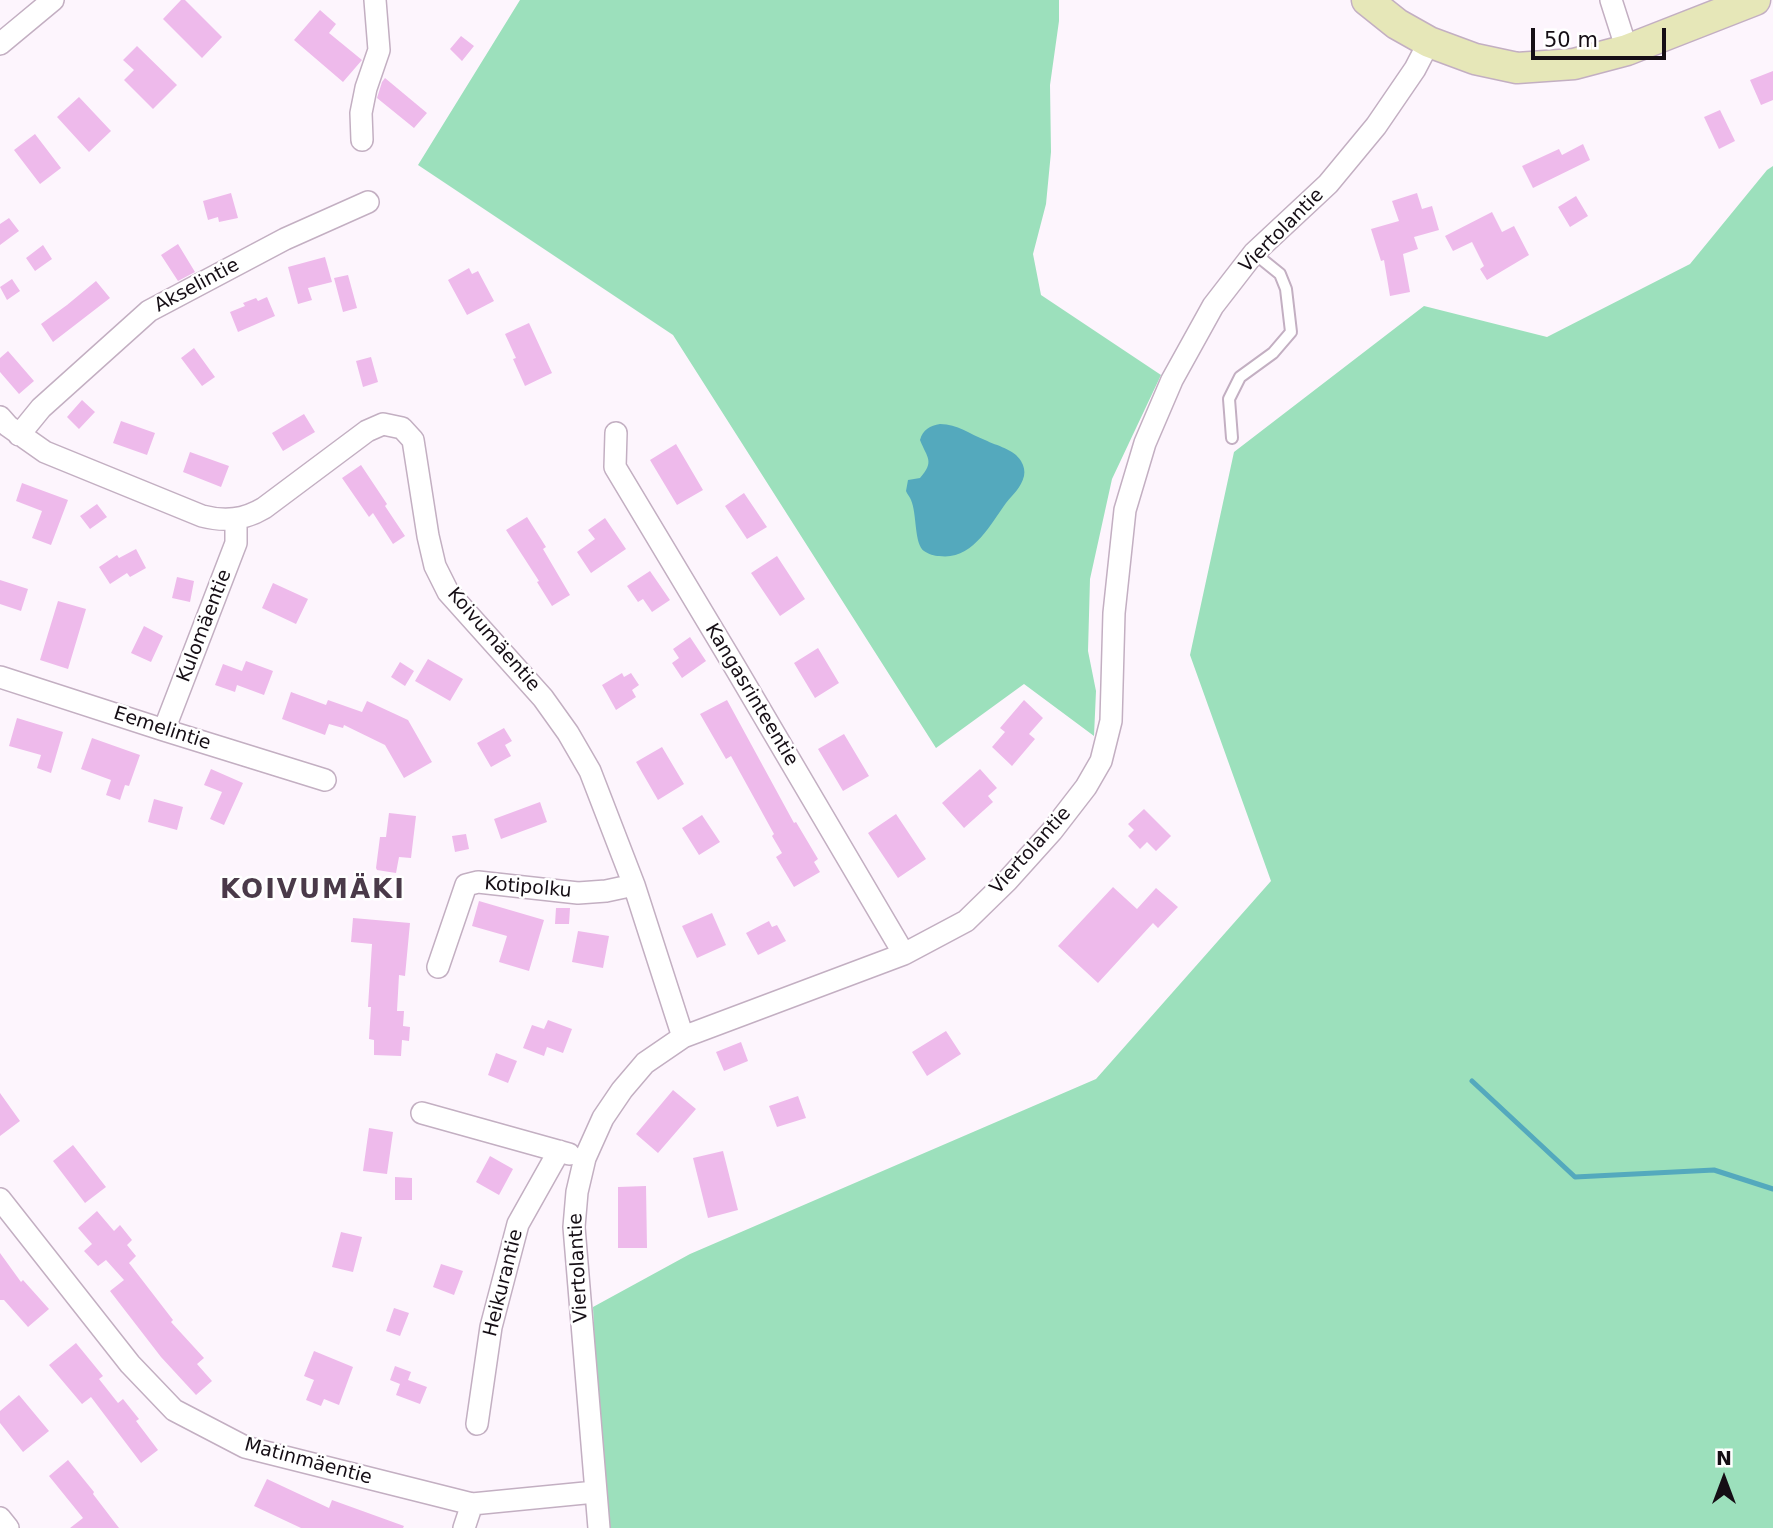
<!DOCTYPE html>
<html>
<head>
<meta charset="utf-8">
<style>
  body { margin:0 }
  #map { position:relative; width:1773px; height:1528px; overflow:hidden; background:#fdf5fd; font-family:"DejaVu Sans",sans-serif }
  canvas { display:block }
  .north { position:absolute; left:1689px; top:1444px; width:70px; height:70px; -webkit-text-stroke:5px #fff; paint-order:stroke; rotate:0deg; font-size:19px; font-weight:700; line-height:28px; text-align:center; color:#150e15 }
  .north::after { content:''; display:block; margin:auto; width:24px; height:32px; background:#150e15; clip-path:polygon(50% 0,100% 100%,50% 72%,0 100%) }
  .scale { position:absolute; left:1531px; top:28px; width:135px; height:32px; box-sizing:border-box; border:4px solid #150e15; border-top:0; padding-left:9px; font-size:21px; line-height:24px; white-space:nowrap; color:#150e15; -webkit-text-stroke:5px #fff; paint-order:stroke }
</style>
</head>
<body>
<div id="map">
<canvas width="1773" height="1528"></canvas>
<div class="north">N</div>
<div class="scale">50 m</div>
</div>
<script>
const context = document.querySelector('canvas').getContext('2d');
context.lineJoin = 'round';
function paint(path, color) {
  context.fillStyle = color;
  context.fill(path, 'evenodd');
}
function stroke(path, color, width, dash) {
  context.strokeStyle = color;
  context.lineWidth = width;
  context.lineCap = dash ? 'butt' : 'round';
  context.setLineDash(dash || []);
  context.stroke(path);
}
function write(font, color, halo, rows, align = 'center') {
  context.font = font + ' "DejaVu Sans",sans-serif';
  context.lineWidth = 5;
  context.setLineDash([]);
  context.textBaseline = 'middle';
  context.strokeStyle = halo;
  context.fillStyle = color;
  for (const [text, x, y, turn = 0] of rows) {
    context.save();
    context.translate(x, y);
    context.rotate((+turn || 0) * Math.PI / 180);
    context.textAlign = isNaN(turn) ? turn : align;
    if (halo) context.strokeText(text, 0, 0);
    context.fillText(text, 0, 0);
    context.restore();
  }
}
const green = new Path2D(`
  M520 0H1059V21L1050 85 1051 152 1046 204 1033 254 1041 295 1161 375 1112 479 1090 579 1088 651 1096 691 1094 736 1024 684 936 748 673 335 418 165Z
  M1773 166V1528H603L593 1307 690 1254 1096 1079 1271 881 1190 655 1234 452 1424 306 1547 337 1690 264 1767 170Z`);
const water = new Path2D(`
  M940 424C958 424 969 434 985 440 997 446 1014 449 1021 461 1024 466 1025 471 1024 476 1021 488 1013 494 1006 503 990 525 972 561 939 556 935 556 928 554 924 551 914 544 917 513 911 500 910 497 907 494 906 491L908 480 920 478C935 461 927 458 920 440 923 429 930 426 940 424Z`);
const stream = new Path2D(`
  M1472 1081 1575 1177 1714 1170 1773 1189`);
const building = new Path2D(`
  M181 0H185L222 37 202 58 163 19Z
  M320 10 336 24 329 33 362 60 343 82 294 40Z
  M461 36 474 46 462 61 450 49Z
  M137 46 177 85 153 109 124 80 134 70 123 60Z
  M1773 71V100L1761 105 1750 80Z
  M385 78 427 113 414 128 377 98 382 82Z
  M79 97 111 131 89 152 57 117Z
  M1720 110 1735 141 1719 149 1704 117Z
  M35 134 61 168 40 184 14 150Z
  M1583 144 1590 160 1533 188 1522 166 1559 149 1562 155Z
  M231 193 238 218 219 222 218 217 208 220 203 201Z
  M1417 193 1422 209 1432 206 1439 230 1414 237 1418 249 1403 254 1410 292 1390 296 1384 260 1381 261 1371 229 1399 221 1392 201Z
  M1576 196 1588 216 1570 227 1558 207Z
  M1492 212 1502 232 1514 226 1529 255 1487 280 1480 269 1484 266 1472 242 1453 251 1445 236Z
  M9 218 19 231 0 245V224Z
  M178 244 195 272 178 281 161 255Z
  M43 245 52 259 35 271 26 258Z
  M325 257 332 282 308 288 312 300 298 304 288 267Z
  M469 268 472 274 478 271 494 301 467 315 448 280Z
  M348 275 357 308 343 312 334 278Z
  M12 279 20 291 7 300 0 287Z
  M96 281 110 298 53 342 41 324 67 305Z
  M267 297 275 316 238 332 230 312 245 306 243 303 256 298 258 301Z
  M529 323 552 373 525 386 513 359 516 358 505 334Z
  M194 348 215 377 202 386 181 358Z
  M8 351 34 381 19 394 0 372V358Z
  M371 357 378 382 363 387 356 361Z
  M82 400 95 412 79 429 67 417Z
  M304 414 315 432 283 451 272 433Z
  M121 421 155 433 147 455 113 443Z
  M676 444 703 490 677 505 650 460Z
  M190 452 229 466 221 487 183 472Z
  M361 465 387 504 385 506 405 536 393 544 373 513 369 517 342 478Z
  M22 483 68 500 51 545 32 538 42 511 16 501Z
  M744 493 767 527 747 539 725 506Z
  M97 504 107 517 90 529 80 516Z
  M527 517 546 547 543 549 570 595 552 606 537 582 539 581 506 530Z
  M605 518 626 549 591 573 577 552 595 539 588 530Z
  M136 549 146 568 130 577 127 573 110 584 99 567 117 555 119 558Z
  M777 556 805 599 780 616 751 573Z
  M650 571 670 600 652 612 643 599 638 602 627 586Z
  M177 577 194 581 190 602 172 598Z
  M0 580 28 589 21 611 0 604Z
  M273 583 308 599 296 624 262 608Z
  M58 601 86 609 68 669 40 660Z
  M144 626 163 636 151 662 131 653Z
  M690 637 706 661 682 678 672 663 679 658 673 649Z
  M818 648 839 683 815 698 794 663Z
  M428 659 463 679 450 701 415 681Z
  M246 661 273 671 264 695 237 685 235 692 215 685 223 664 242 671Z
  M400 662 414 671 405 686 391 677Z
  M622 673 624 677 631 673 639 685 632 690 636 697 616 710 602 685Z
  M291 692 326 705 328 700 362 712 367 701 408 720 432 762 404 778 385 745 344 725 343 728 329 724 325 735 282 719Z
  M727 700 794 823 796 822 818 859 814 862 820 872 794 887 776 857 782 853 772 836 774 834 731 756 726 759 700 714Z
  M1024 700 1043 718 1029 734 1035 739 1012 766 992 747 1005 732 1000 728Z
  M17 718 63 732 51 773 37 768 41 755 9 746Z
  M504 728 512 741 505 745 511 756 491 767 477 743Z
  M844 734 869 776 843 791 818 749Z
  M92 738 140 755 129 786 125 785 120 800 106 795 111 780 81 769Z
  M662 747 684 784 658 800 636 762Z
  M211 769 243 783 224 825 210 819 222 792 204 785Z
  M980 769 997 788 988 796 993 802 964 828 942 803Z
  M154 799 183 807 177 830 148 822Z
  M540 802 547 822 501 839 494 819Z
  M1144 809 1171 836 1156 851 1147 842 1140 849 1128 836 1134 830 1128 824Z
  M389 813 416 816 411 858 399 857 396 873 377 870 376 868 380 837H386Z
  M896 814 926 859 898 878 868 833Z
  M702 815 720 842 699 855 682 828Z
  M466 834 469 849 455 852 452 836Z
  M1113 887 1137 909 1156 888 1178 907 1158 928 1153 923 1098 983 1058 946Z
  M479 901 544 920 529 971 499 962 507 936 472 926Z
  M556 908H570L569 924H555Z
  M712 913 726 945 697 958 682 926Z
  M353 918 410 923 405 976 399 975 397 1011H404L403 1026 410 1027 409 1041 402 1040 401 1056 374 1055V1040L369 1039 371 1007H368L372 944 351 942Z
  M769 921 772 927 777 925 786 941 758 955 746 933Z
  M578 931 609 936 603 968 572 962Z
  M548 1020 572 1029 563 1053 547 1047 544 1056 523 1048 532 1025 544 1029Z
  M946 1031 961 1054 927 1076 912 1052Z
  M741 1042 748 1061 724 1071 716 1052Z
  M496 1053 517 1061 508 1083 488 1075Z
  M673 1090 696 1109 658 1153 636 1134Z
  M0 1093 20 1121 0 1136Z
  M798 1096 806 1118 777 1127 769 1106Z
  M369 1128 393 1132 387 1174 363 1171Z
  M73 1145 106 1187 85 1203 53 1161Z
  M723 1151 738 1210 708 1218 693 1158Z
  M490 1156 513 1169 499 1195 476 1182Z
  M395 1177 412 1178V1200H395Z
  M646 1186 647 1248H618V1187Z
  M97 1211 114 1231 120 1225 132 1240 127 1245 136 1256 129 1263 173 1320 171 1322 204 1358 197 1364 212 1381 196 1395 161 1357 110 1291 124 1280 106 1260 98 1266 84 1251 92 1244 78 1228Z
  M341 1232 362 1237 353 1272 332 1267Z
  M0 1253 21 1282 23 1280 49 1309 28 1327 4 1300H0Z
  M441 1264 463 1271 454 1295 433 1287Z
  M394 1308 409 1313 400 1336 386 1331Z
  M76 1343 103 1376 99 1379 118 1403 123 1399 139 1419 136 1421 158 1450 141 1463 91 1397 82 1404 49 1365Z
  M314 1351 353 1367 339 1405 324 1399 321 1406 306 1400 314 1380 304 1376Z
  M395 1366 411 1372 408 1380 427 1387 420 1404 396 1395 400 1384 390 1380Z
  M19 1395 49 1431 23 1452 0 1423V1411Z
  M68 1460 94 1492 93 1494 119 1528H70L83 1518 49 1476Z
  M267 1479 329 1508 332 1500 404 1526 403 1528H301L254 1506Z`);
const service = new Path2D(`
  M1232 438 1229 399 1240 377 1273 353 1291 332 1286 289 1280 274 1254 253`);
const minor = new Path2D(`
  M1611 0 1627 50
  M0 44 53 0
  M362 140 361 113 366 88 379 50 375 0
  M0 417 8 426 45 452 202 516C225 522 244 520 264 508L367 431 383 424 402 428 413 440 428 536 435 566 448 592 543 698 568 733 590 771 634 885 683 1037
  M616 433 615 467 735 667 904 954
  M19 435 41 408 149 311 285 239 368 202
  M0 677 164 730 325 780
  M164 730 236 543V520
  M438 967 466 885 478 882 578 893 606 891 634 885
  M422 1113 569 1154
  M0 1199 130 1364 174 1410 245 1447 472 1504 595 1492
  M477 1424 491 1327 518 1224 559 1151
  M0 1518 8 1528
  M464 1528 472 1504
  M599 1528 574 1227 577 1192 585 1158 603 1118 622 1090 645 1063 683 1037 904 954 966 921 1007 881 1052 831 1086 787 1101 761 1111 721 1114 613 1125 510 1145 443 1172 380 1213 306 1254 253 1328 184 1376 126 1415 69 1429 42`);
const secondary = new Path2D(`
  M1367 0 1397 24 1429 42 1475 59 1517 68 1574 64 1627 50 1755 0`);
const streetNames = [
  ["Viertolantie",1282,231,-45],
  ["Akselintie",197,286,-28],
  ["Kulomäentie",205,626,-69],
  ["Koivumäentie",493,640,49],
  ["Kangasrinteentie",751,695,59],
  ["Eemelintie",162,729,18],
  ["Viertolantie",1031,851,-48],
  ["Kotipolku",528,888,5],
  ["Viertolantie",579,1268,-93],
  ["Heikurantie",504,1283,-76],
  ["Matinmäentie",308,1462,15]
];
const districtNames = [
  ["KOIVUMÄKI",313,891]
];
paint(green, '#9ce0bc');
paint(water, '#54a9bd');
stroke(stream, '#54a9bd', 5);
paint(building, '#eebaeb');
stroke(service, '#c3afc2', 14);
stroke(minor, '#c3afc2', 24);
stroke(secondary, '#c3afc2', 33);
stroke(service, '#fff', 10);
stroke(minor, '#fff', 21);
stroke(secondary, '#e6e7b8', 30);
write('19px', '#150e15', '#fff', streetNames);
context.letterSpacing = '2px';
write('bold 26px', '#4a3a49', '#fff', districtNames);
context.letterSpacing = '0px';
</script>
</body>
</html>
